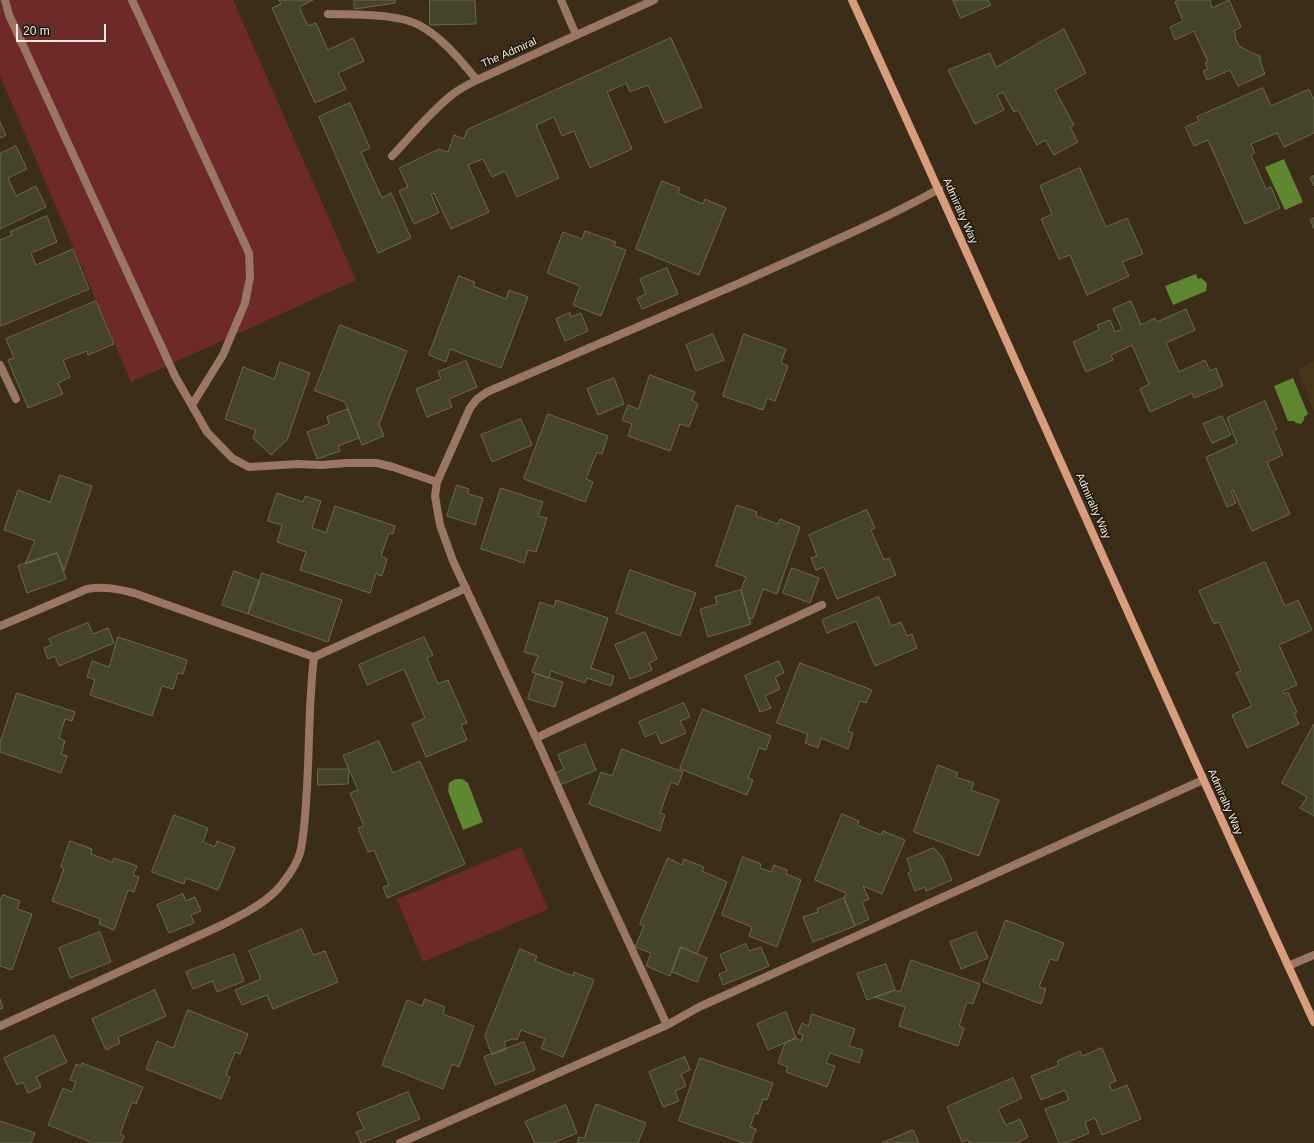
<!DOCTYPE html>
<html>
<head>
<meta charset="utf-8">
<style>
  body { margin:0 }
  #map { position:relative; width:1314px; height:1143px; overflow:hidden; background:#3c2d18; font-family:Arial,sans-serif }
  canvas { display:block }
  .scale { position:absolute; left:16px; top:24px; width:90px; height:18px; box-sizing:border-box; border:2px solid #f3eadd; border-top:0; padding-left:5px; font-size:12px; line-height:14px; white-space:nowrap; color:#f3eadd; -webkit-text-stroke:3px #1d170d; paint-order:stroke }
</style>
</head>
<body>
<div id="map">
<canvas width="1314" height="1143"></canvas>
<div class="scale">20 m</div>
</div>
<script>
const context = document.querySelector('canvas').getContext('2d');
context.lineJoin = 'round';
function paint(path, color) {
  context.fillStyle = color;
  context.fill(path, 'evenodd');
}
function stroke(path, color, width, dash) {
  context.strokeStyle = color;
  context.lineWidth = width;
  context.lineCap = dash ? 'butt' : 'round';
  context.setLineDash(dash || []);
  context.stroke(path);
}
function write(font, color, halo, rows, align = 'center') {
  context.font = font + ' Arial,sans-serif';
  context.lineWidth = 3;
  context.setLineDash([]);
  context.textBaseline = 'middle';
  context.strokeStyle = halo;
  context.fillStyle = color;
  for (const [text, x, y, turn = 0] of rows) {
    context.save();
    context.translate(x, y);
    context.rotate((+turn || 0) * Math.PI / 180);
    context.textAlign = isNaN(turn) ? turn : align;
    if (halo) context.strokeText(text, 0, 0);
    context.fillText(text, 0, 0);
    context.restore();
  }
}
const built = new Path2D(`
  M1314 361V412L1297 369Z`);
const green = new Path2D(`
  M0 0H233L356 280 131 382 0 76Z
  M521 847 548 909 423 962 397 899Z`);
const water = new Path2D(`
  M1284 159 1303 202 1285 210 1265 167Z
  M1196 274 1198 279 1201 278 1207 283 1206 291 1173 305 1165 286Z
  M1293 378 1308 414 1304 417V420L1301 424 1296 423 1294 421H1288L1274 386Z
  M455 779H462L468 783 483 822 463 830 448 791 449 783Z`);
const building = new Path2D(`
  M279 0H313L299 7 308 26 316 23 328 50 353 38 364 61 338 73 346 89 315 103 272 8 281 4Z
  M354 0H395V3L355 9Z
  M430 0H475L476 24 430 25Z
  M953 0H988L991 5 961 18Z
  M1180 0H1210L1212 8 1229 0 1241 27 1234 31 1236 36 1235 37 1239 46 1250 52 1260 56V61L1265 74 1238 86 1230 70 1207 80 1203 71 1208 69 1205 63 1208 62 1194 31 1175 40 1170 27 1183 21 1175 2Z
  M1064 29 1086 73 1055 90 1074 125 1070 127 1078 142 1054 155 1045 140 1037 145 1018 110 1014 112 1003 92 997 95 1004 110 975 124 948 70 990 53 996 67Z
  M671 38 702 107 665 123 648 85 630 92 626 83 607 92 632 149 590 168 574 131 562 136 554 117 536 125 559 178 517 197 505 171 492 177 483 159 468 165 489 212 451 229 434 193 431 194 439 213 414 224 399 191 408 187 399 168 439 149 448 152 454 135 464 139 467 130Z
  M1263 88 1271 106 1309 89 1314 100V133L1284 147 1277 133 1251 144 1255 153 1251 155 1266 189 1271 187 1280 208 1245 224 1208 140 1194 146 1185 127 1199 121 1197 117Z
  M350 103 370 148 361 152 382 198 391 193 411 238 378 253 319 117Z
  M0 122 6 135 0 138Z
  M16 146 27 169 8 178 16 196 36 186 46 207 0 229V154Z
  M1080 168 1106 227 1127 218 1143 254 1122 262 1129 276 1087 295 1070 255 1059 259 1041 219 1052 214 1040 186Z
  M1314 176V186L1310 178Z
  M662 181 680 188 678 193 703 204 705 199 726 208 699 275 636 249Z
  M47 216 57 242 31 253 36 265 73 249 89 289 1 326 0 324V240L12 235 10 232Z
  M1314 218V229L1310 220Z
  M585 231 616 242 614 246 626 250 601 316 573 305 580 286 547 273 563 232 582 239Z
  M667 268 678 294 642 309 637 298 646 294 640 279Z
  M459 276 475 282 473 286 506 299 509 290 528 297 501 368 450 349 446 362 429 355Z
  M96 301 114 344 88 355 87 351 63 360 70 377 58 383 63 394 28 408 8 360 14 358 6 339Z
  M1131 301 1141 325 1155 318 1157 322 1186 309 1195 330 1166 343 1179 372 1205 360 1210 371 1216 368 1223 386 1194 398 1192 393 1150 412 1140 389 1149 384 1132 345 1111 355 1113 360 1086 372 1073 342 1099 330 1097 325 1110 320 1115 332 1122 329 1113 309Z
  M570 313 571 317 581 313 588 331 565 341 556 319Z
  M340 325 407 351 379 424 384 436 362 445 345 402 315 391Z
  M713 334 724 360 696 371 686 345Z
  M744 334 786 349 781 363 788 366 775 401 767 398 763 410 723 396Z
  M466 361 477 387 449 399 452 407 427 417 416 389 441 379 438 372Z
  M280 362 310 373 287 440 271 455 253 438 256 430 225 419 243 367 274 379Z
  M650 375 695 392 692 400 698 404 689 427 680 424 670 451 628 436 632 424 622 420 628 405 638 409Z
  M614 378 624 404 598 415 587 389Z
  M1265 401 1277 429 1273 431 1283 455 1267 462 1290 514 1252 531 1233 490 1231 491 1236 503 1227 507 1206 457 1237 443 1227 418Z
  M348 409 359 438 338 446 340 451 317 459 307 432 329 424 327 417Z
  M548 414 608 436 602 454 597 452 586 479 593 482 585 502 524 479Z
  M1222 416 1231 435 1212 443 1203 424Z
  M521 419 532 445 492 462 481 435Z
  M60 475 92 486 64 571 57 553 25 564 35 541 4 530 18 490 50 502Z
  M457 485 469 489 468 494 483 498 475 525 447 516Z
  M501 488 543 502 538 516 547 518 536 552 528 550 524 563 481 549Z
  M277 493 303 502 305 496 321 501 312 528 326 533 335 506 395 526 393 534 389 533 381 556 387 559 382 576 376 574 370 593 300 570 306 552 277 542 282 525 268 521Z
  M737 505 757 512 756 516 778 524 780 519 800 527 777 594 763 589 753 618 749 619 741 590 746 577 716 566Z
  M867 510 875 528 871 530 884 560 889 558 896 575 837 599 824 567 816 570 811 558 817 556 809 535Z
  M57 553 66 579 27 593 18 566Z
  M1265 562 1285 606 1298 600 1312 630 1279 645 1297 685 1283 691 1284 694 1288 692 1297 712 1294 713 1299 724 1247 748 1232 715 1252 706 1236 673 1241 671 1219 622 1214 624 1199 591Z
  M792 568 819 578 810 603 783 593Z
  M630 570 696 593 680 636 616 613Z
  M234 571 260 581 248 614 222 605Z
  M262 573 342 600 328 642 248 614Z
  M741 590 751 624 708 637 700 609 717 604 715 597Z
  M879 597 891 626 901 622 907 636 912 634 917 648 875 666 856 621 827 633 822 620Z
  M556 600 608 618 591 668 614 676 611 686 587 678 585 683 551 671 549 678 532 672 538 656 524 652 540 602 554 607Z
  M88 623 93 634 108 628 114 643 59 666 55 656 48 659 44 648 52 645 49 639Z
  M645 632 657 659 649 663 652 670 630 679 615 645Z
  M118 637 187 660 183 674 178 673 173 689 162 686 152 716 90 695 95 680 87 677 92 661 109 667Z
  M424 637 433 655 427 658 438 684 448 680 467 723 461 725 467 740 426 757 412 724 425 718 404 669 367 685 359 665Z
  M779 661 784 673 775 677 780 689 765 696 771 708 760 712 745 676Z
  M800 663 872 690 866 703 860 701 848 731 853 733 848 749 821 738 818 748 805 743 808 734 777 723Z
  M536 674 563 682 555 707 528 699Z
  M17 693 75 712 72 721 65 719 59 738 65 741 61 754 67 756 61 773 0 752V743Z
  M684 703 690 717 680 721 686 733 661 744 656 732 645 737 639 722Z
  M703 709 771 736 766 750 759 748 748 778 753 780 747 795 680 769Z
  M1314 724V816L1300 808 1307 797 1282 783Z
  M379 741 393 773 420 761 465 864 387 898 383 887 389 885 374 850 368 852 358 828 364 826 350 793 358 790 343 756Z
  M585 744 596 770 560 785 555 773 564 769 558 755Z
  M622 749 683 772 678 785 671 782 660 813 665 815 660 831 589 804 601 772 612 776Z
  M938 765 958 773 956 777 974 783 971 790 999 800 979 856 914 832Z
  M318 769H349L348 784 318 785Z
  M842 814 859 821 857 825 881 835 883 831 905 840 882 894 863 886 869 899 862 902 869 919 855 926 844 898 846 893 815 880Z
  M174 815 208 828 203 842 215 847 217 841 235 848 218 890 186 878 184 884 152 872Z
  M70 841 92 849 91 854 112 862 114 858 137 866 133 875 139 877 134 892 128 890 114 930 99 924 101 919 52 901 64 868 61 867Z
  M934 848 942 857 952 880 926 891 925 887 915 891 908 873 911 871 907 859Z
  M743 857 761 864 760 868 771 872 774 865 787 870 786 874 801 880 777 947 749 936 752 927 722 915Z
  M668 858 682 865 684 859 704 867 702 871 727 882 697 954 681 947 670 976 646 966 651 953 635 947 644 926 640 924Z
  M183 894 186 901 195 897 201 911 191 915 194 923 169 933 157 905Z
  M3 895 20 901 17 909 32 914 12 970 0 966V899H1Z
  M844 898 855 926 813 942 803 917 818 912 817 909Z
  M1006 920 1064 943 1057 961 1050 959 1039 987 1046 989 1041 1004 983 982Z
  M302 929 313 955 325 951 338 982 273 1009 267 995 242 1005 235 990 261 979 249 951Z
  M100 932 111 962 70 978 59 948Z
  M976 932 988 958 961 969 950 942Z
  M746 944 749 951 761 947 769 966 723 985 719 974 727 971 720 955Z
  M681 947 707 958 697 982 672 972Z
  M520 949 537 956 535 961 573 976 574 972 594 980 563 1057 541 1048 545 1039 521 1030 517 1040 513 1039 504 1042 506 1049 492 1055 485 1036Z
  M234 954 244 981 217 992 213 981 193 989 186 972Z
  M911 960 980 984 973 1004 967 1002 959 1026 964 1028 958 1046 899 1026 905 1007 874 997 895 990 900 992Z
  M886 964 895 990 867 1000 857 974Z
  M155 990 166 1016 118 1037 120 1043 106 1050 92 1019Z
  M0 999 3 1008 0 1009Z
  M425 999 445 1007 443 1014 474 1026 459 1067 452 1064 443 1089 382 1065 407 1000 422 1006Z
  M188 1010 248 1034 240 1054 235 1052 226 1075 230 1077 221 1099 146 1069 157 1041 173 1048Z
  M786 1012 796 1038 768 1050 757 1024Z
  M812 1014 855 1029 849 1046 863 1050 859 1063 830 1053 826 1063 835 1066 827 1087 786 1072 788 1067 778 1063 785 1043 796 1038 801 1041 803 1035 798 1033 802 1023 808 1026Z
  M54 1035 67 1062 36 1077 41 1087 28 1093 23 1082 17 1085 4 1058Z
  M524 1042 535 1070 495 1085 484 1057Z
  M1102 1048 1116 1081 1109 1084 1112 1091 1127 1085 1141 1119 1102 1135 1095 1118 1085 1122 1089 1133 1066 1143H1059L1045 1109 1069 1100 1065 1090 1041 1100 1031 1076 1059 1065 1057 1061 1080 1051 1082 1056Z
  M685 1057 690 1070 681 1074 686 1086 675 1091 679 1101 663 1107 649 1072Z
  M700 1058 773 1083 767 1100 763 1099 758 1114 755 1113 750 1127 756 1129 751 1143H744L679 1121Z
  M82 1063 143 1087 136 1104 132 1102 120 1134 124 1136 121 1143H93L48 1125 63 1088 72 1092 76 1082 70 1080 76 1064 81 1066Z
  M1013 1078 1022 1098 998 1109 1006 1125 1020 1119 1028 1137 1017 1143H969L968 1140 962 1142 947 1107Z
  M408 1092 420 1119 361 1143 356 1132 364 1129 357 1113Z
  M596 1104 646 1123 638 1143H577L579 1137 584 1138Z
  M566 1105 577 1133 553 1143H535L525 1122Z
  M0 1121 35 1133 31 1143H0Z
  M913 1130 919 1143H882Z`);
const street = new Path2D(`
  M5 0 9 15 175 376 207 432 232 458 249 467 297 464 322 465 347 463H377L393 467 437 482
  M132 0 249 253 250 277 245 303 223 355 192 405
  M561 0 576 35
  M328 14C355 15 395 13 419 25 443 38 460 60 477 80
  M392 156C412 135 431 111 453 94 461 88 469 84 477 80L654 0
  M0 365 16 399
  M0 626 87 589C104 586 118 589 134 593L314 657 466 588
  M536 738 822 605
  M1288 966 1314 955
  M667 1025 595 870 536 738 453 561 440 525 435 496 437 482 470 408 477 399 487 392C572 356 657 319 742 282 808 252 876 224 939 189
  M0 1026 222 925C243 914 267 903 282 884 289 875 297 864 300 853 304 836 305 819 306 802 310 753 308 705 314 657
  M400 1143 667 1025 699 1007 1203 780`);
const secondary = new Path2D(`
  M852 0C1008 339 1157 683 1314 1022`);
const streetNames = [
  ["The Admiral",509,53,-24],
  ["Admiralty Way",960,211,66],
  ["Admiralty Way",1093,506,66],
  ["Admiralty Way",1225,802,66]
];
paint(built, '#473518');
paint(green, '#6d2a29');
paint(water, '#5f8630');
paint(building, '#454329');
stroke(building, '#6b694e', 1);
stroke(street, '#9b7662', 8);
stroke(secondary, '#d89d7d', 8);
write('11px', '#f3eadd', '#1d170d', streetNames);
</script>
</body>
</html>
